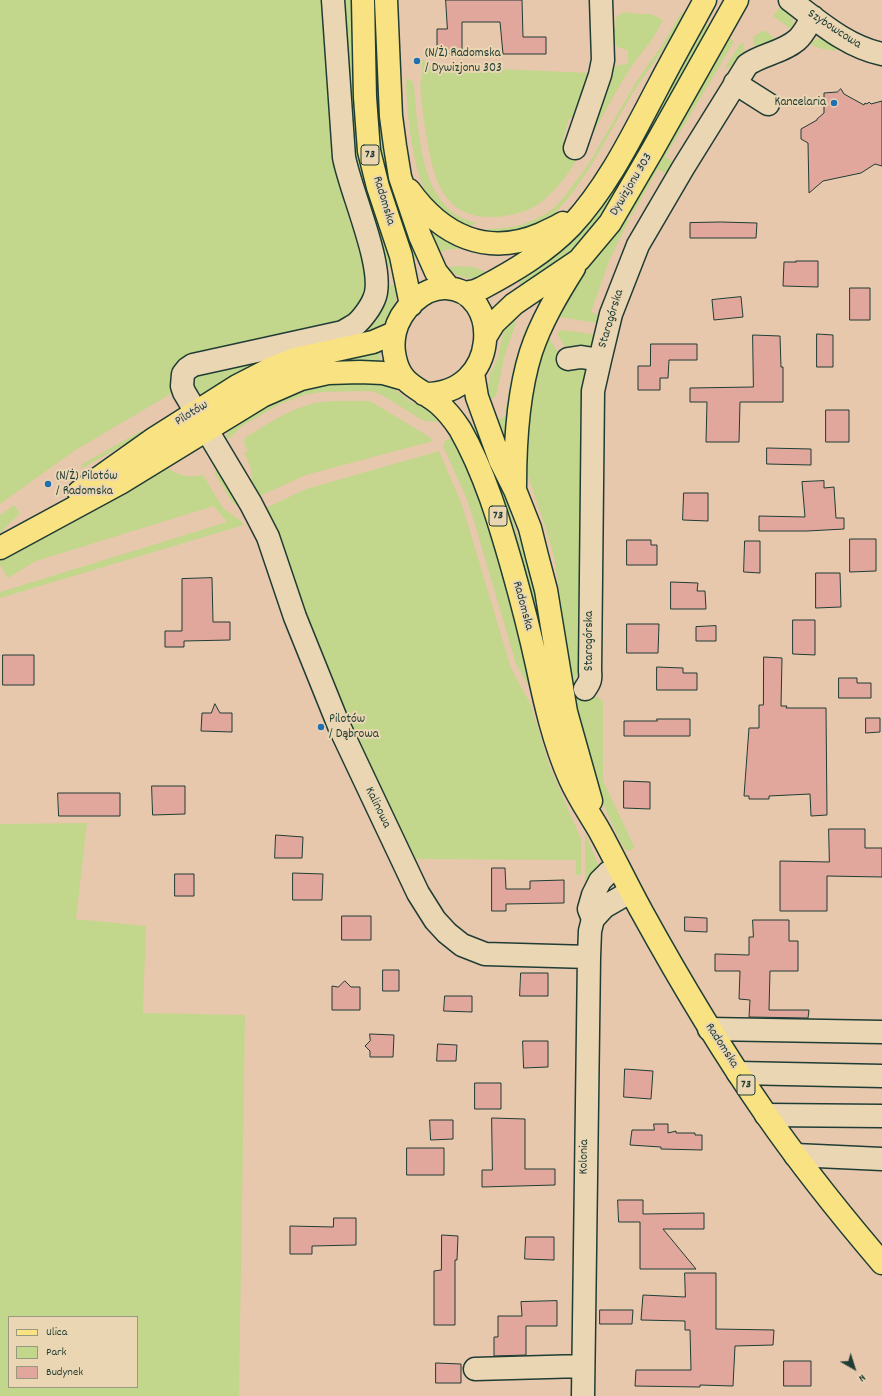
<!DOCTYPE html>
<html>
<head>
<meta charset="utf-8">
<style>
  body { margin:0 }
  #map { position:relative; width:882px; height:1396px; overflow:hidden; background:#e8c8ad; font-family:Dekko,sans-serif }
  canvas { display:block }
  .legend { position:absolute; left:8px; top:1316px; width:130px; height:72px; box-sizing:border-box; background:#ebd6b4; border:1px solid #999981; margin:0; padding:5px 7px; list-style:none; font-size:12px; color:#1f3d34 }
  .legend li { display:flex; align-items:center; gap:8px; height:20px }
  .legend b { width:20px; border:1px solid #999981 }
  .north { position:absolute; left:834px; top:1348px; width:40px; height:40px; -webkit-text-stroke:3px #ebd6b4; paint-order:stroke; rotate:141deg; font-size:11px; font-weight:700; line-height:16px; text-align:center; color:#1f3d34 }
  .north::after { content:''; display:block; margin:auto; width:14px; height:18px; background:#1f3d34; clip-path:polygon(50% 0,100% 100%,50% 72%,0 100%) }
</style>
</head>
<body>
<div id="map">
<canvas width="882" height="1396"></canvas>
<ul class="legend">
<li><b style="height:5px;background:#f8e281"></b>Ulica</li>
<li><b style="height:11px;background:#c2d68c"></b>Park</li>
<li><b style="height:11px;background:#e1a79c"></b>Budynek</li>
</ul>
<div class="north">N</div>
</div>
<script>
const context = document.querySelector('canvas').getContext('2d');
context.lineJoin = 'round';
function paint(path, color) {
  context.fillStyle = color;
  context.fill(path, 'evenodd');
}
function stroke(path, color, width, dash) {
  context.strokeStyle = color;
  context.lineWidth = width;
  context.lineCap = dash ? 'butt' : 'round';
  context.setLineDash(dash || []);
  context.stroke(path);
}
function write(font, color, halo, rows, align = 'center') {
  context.font = font + ' Dekko,sans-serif';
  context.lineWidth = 4;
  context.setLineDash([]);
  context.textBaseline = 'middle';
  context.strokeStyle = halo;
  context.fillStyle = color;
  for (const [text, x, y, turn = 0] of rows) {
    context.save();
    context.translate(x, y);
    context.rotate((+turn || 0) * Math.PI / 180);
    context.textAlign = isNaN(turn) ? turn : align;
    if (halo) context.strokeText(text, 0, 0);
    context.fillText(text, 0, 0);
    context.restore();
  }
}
const green = new Path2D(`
  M0 0H326L369 276 363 299 345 321 198 359 174 392 74 451 0 504Z
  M339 0H356L359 153 367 190 393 266 382 270 356 180Z
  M371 0H376C376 45 374 90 381 135 387 178 401 218 418 258L411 260 391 200 376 133Z
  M781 6C790 13 796 18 792 30L773 16Z
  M623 12 641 14H651L663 20C659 27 655 35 651 41 642 53 633 63 626 75 614 95 603 115 591 136 578 158 565 182 545 199 532 211 512 216 495 217 449 219 436 188 429 150 424 128 422 106 420 84L422 79V59L431 66 591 73 578 119 569 118 563 140 569 146 609 71 618 65 628 64V50C612 47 612 44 609 29L616 28V18Z
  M686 12C670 42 649 68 631 96 609 132 592 170 565 202 558 210 551 218 543 223 527 234 506 233 487 235L488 229 505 228 521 225 533 220 544 215 555 207 564 197 588 165 636 82 665 41 681 13Z
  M702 22 711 27 608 206C584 243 559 264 524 290L517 279 538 266Z
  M762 31H765L780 42 754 49 753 37Z
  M727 36 732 40 734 42 665 157 671 160 673 171 670 176 658 169 632 215H630L628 218 629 220 609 261 591 312 604 317 602 324 554 316 571 288 613 236Z
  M823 38 842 49C830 52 820 49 810 44L817 39Z
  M744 42C743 62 741 60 724 70L739 45Z
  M406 79H409L414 84C416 114 420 165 435 191 440 200 447 208 455 214 462 219 470 221 478 223L472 225 466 230C457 222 440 212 433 203 413 181 406 109 406 79Z
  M426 225 463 244 462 249H451L438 252Z
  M457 266 474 267 489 273C472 282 461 279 447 268Z
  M396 284C399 301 392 315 381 327L208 394 199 393 192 385 191 375 336 339 383 288Z
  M514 314 516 317V323L504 358 497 393 494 398 490 400 488 390 490 374 498 358 504 328Z
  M526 327 532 329 506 445 496 420 502 418 505 415 508 395 514 364Z
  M562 330 599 335C591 351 582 348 566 349L557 333Z
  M548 336 559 354 585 366 588 370 584 673 575 677 578 697H598L603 701V781L635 848 629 851 624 849 607 813 595 783 577 723 563 645V624L561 603 554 556 546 529 525 467 531 383Z
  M379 350 381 361 380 362 330 363 327 360Z
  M377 383 384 384 394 389 411 402 430 409 443 419 435 422 422 420 382 395 370 391 321 392 304 395 280 404 242 426 232 436 225 441 228 430 233 424 273 399 322 384Z
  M350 401H370L375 404 428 436 433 441 306 475 260 496 266 508 306 489 439 451 462 505 511 668 531 705 549 765 581 839V875H576V860L411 859 362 755 251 483C253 471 250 464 244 453L248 451 244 443 245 438C267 424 289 409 315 403 327 401 339 401 350 401Z
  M477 425 501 485 518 536 530 560 550 665 470 428Z
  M141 431 145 433 81 469 82 464Z
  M453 436 474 483 493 539 530 667 534 696 516 664 476 528 466 497 443 446 445 441Z
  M165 465C172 472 182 477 193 476 197 476 199 475 203 475L223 508 241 521 244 525 0 598V592L227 522 214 506 36 561 8 578 0 565V561L104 502Z
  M219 468 242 505 238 506 232 502 214 472Z
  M14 505 20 513 0 533V515Z
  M87 823 76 919 146 926 143 1013 245 1015 239 1396H0V824ZM9 1317H137V1387H9Z
  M585 833 597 862V871L585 896Z`);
const building = new Path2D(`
  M446 0H522L523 37H546V54H503L500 22H462V53L437 54V29H447Z
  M841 89 844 94 864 105 865 103 867 104 869 102 871 104 882 101V166L875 164 861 173 823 181 809 193 808 143 801 139V129L817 120V119L824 113V93L837 92Z
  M721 222 757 223 756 238H690V223Z
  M796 261H818V287L783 286 784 262H796Z
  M850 288H870V320H850Z
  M741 297 743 317 714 320 712 300Z
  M817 334 833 335V367H817Z
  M753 335 780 336 781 367H783V402H740L739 442H706L707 402H690V388L753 387Z
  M651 344H697V360H669L668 378H660V390H638V366H650Z
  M826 410H849V442H826Z
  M767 448 811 449V465L767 464Z
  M824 481V488L834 487 836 518H844V529L807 531H759V516L805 517 802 482Z
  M684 493H708V521L683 520Z
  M850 539H876V571L850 572Z
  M627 540H651V545H657V565H627Z
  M745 541H760V573L744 572Z
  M816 573H840L841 607 816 608Z
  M212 578 213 622H230V640L184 641V647H165V631H182V579Z
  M671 582 698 583 697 591H705L706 609H671Z
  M793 620H815V655L793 654Z
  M627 624H659L658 653H627Z
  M716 626V641H696V627Z
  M3 655H34V685H3Z
  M764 657 782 658 781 706H787L786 708H826L827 815 811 816 810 794 769 796V799H749V796H744L749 728H759V705H763Z
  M657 667 683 668V673H697V690H657Z
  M839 678H857V683H871V698H839Z
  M215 704 220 713H232V732L201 731 202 713H211Z
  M866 718H880V732L866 733Z
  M657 719H690V736H624V721H657Z
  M624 781 650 782V809L624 808Z
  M152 786H185V814L153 815Z
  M58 793H120V816H59Z
  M829 829H865V848H882V877L827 876V911H780V861L829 862Z
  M276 835 303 837 302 858H275Z
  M492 868H505L506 889H530V881L564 880V903L506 904V911H492Z
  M293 873 323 874 322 900H293Z
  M175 874H194V896H175Z
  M342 916H371V940H342Z
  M685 917 707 918V932L685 931Z
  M753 920H789V941H798V971H770L769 1010H809L808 1018 749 1017 750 1000 739 999 740 971H715V954L749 955V937H753Z
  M383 970H399V991H383Z
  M521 973H548V996H520Z
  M345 981 351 987H360V1010H332V986L338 987Z
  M445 996H472V1012L444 1011Z
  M370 1034 394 1035 393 1057H370V1051L365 1046 370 1041Z
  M523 1041H548V1067L524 1068Z
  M438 1044 457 1045 456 1061H437Z
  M625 1069 653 1071 651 1099 624 1097Z
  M475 1083H501V1109H475Z
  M492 1118 525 1119V1169H555V1185L482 1187V1170H492Z
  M430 1120H453V1139L431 1140Z
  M654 1124H668V1133L676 1131V1133H695V1135H702V1150L661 1149V1147L630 1145 632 1130H654Z
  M407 1148H444V1175H407Z
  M618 1200H643V1214L704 1213V1229H663L696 1269H640V1222H619Z
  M334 1218H356V1245L312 1246V1254H290V1226L333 1227Z
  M442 1235 458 1236 457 1260H455V1325H434V1271L441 1270Z
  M526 1237H554V1260L525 1259Z
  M685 1273H716V1329L774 1330 773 1345 735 1346 733 1386 700 1385V1387L635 1386 636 1370H691L690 1330H685V1321L641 1320 643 1295 685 1297Z
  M557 1301V1326H526V1355L494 1356V1337H498V1316H522L521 1302Z
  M600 1310H633L632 1324H600Z
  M784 1361H811V1386H784Z
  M436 1363 461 1364V1383H436Z`);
const minor = new Path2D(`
  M333 0 344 157C350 191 387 271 374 299 371 307 362 319 356 324 352 327 347 329 343 332L193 365 187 369 183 374 182 386 184 392 251 504 268 537 295 617 339 726 418 893 435 920 447 933 462 945 485 954 589 957
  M790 0C818 21 847 47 882 54
  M735 83 768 104
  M575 148 600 75 603 60 601 0
  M568 359 581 357 600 360
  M585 689C590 682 591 679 590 671L593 391 600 360 611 314 638 245 683 168 747 65C762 54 782 53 797 40 804 34 808 24 813 17
  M593 919 604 907 630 892
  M709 1029 882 1032
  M738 1073 882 1076
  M766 1115 882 1116
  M795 1155 882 1159
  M475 1369 583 1366
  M583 1396 589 957 590 931 593 919 589 909 593 895 600 881 608 873 618 867`);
const major = new Path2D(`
  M363 0 365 97 369 151 378 187 401 256 411 305
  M386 0 391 116 395 146 400 177 420 236 436 272 449 288
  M409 190C442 236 487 257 541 234 549 230 556 227 563 223
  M464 293 475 291 482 288C514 271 546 252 571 226 609 185 633 134 659 85 674 56 690 28 705 0
  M486 336 494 323 514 304 579 260 610 223 652 151 737 0
  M473 373 477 397 500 460 515 490 530 528 537 556 546 590 566 712 591 801
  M424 394C501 395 502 290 446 288 422 287 400 311 395 332 393 341 393 350 395 358 401 387 421 388 439 404 447 411 454 420 460 429 485 473 499 521 513 570 522 602 530 633 537 665 545 703 554 743 570 779 578 797 589 813 599 830 614 857 627 885 642 912 680 981 720 1048 765 1113 801 1165 841 1215 882 1263
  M515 486C515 443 518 393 531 352 541 322 557 295 574 268
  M79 492 155 438 237 386 270 369 295 359 373 342 394 333
  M0 548 120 483 262 396 301 379 328 373 360 372 383 373 404 379`);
const markers = [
  [417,61,4,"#1f6fb2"],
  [834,103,4,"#1f6fb2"],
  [48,484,4,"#1f6fb2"],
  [321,727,4,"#1f6fb2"]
];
const shields = [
  [370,155,18],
  [498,516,18],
  [746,1085,18]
];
const shieldNames = [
  ["73",370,155],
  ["73",498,516],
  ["73",746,1085]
];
const streetNames = [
  ["Szybowcowa",834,30,33],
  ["Dywizjonu 303",632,185,-59],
  ["Radomska",383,201,73],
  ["Starogórska",612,319,-73],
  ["Pilotów",192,414,-32],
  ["Radomska",522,606,75],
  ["Starogórska",590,641,-90],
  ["Kalinowa",377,808,64],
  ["Radomska",721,1046,57],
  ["Kolonia",585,1157,-89]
];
const poiNames = [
  ["(N/Ż) Radomska",425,54],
  ["/ Dywizjonu 303",425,69],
  ["Kancelaria",826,103,"right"],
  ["(N/Ż) Pilotów",56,477],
  ["/ Radomska",56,492],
  ["Pilotów",329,720],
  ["/ Dąbrowa",329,735]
];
paint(green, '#c2d68c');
paint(building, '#e1a79c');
stroke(building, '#1f3d34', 1);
stroke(minor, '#1f3d34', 25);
stroke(major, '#1f3d34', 25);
stroke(minor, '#ebd6b4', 22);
stroke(major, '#f8e281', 22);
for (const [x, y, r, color] of markers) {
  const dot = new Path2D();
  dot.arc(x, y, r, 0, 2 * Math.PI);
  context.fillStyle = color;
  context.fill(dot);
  stroke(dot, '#ebd6b4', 1.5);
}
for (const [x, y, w] of shields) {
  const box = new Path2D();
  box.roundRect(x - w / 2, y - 10, w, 20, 3);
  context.fillStyle = '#ebd6b4';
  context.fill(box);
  stroke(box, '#1f3d34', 1);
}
write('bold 12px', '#1f3d34', null, shieldNames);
write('13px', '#1f3d34', '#ebd6b4', streetNames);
write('13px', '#1f3d34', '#ebd6b4', poiNames, 'left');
</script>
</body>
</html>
